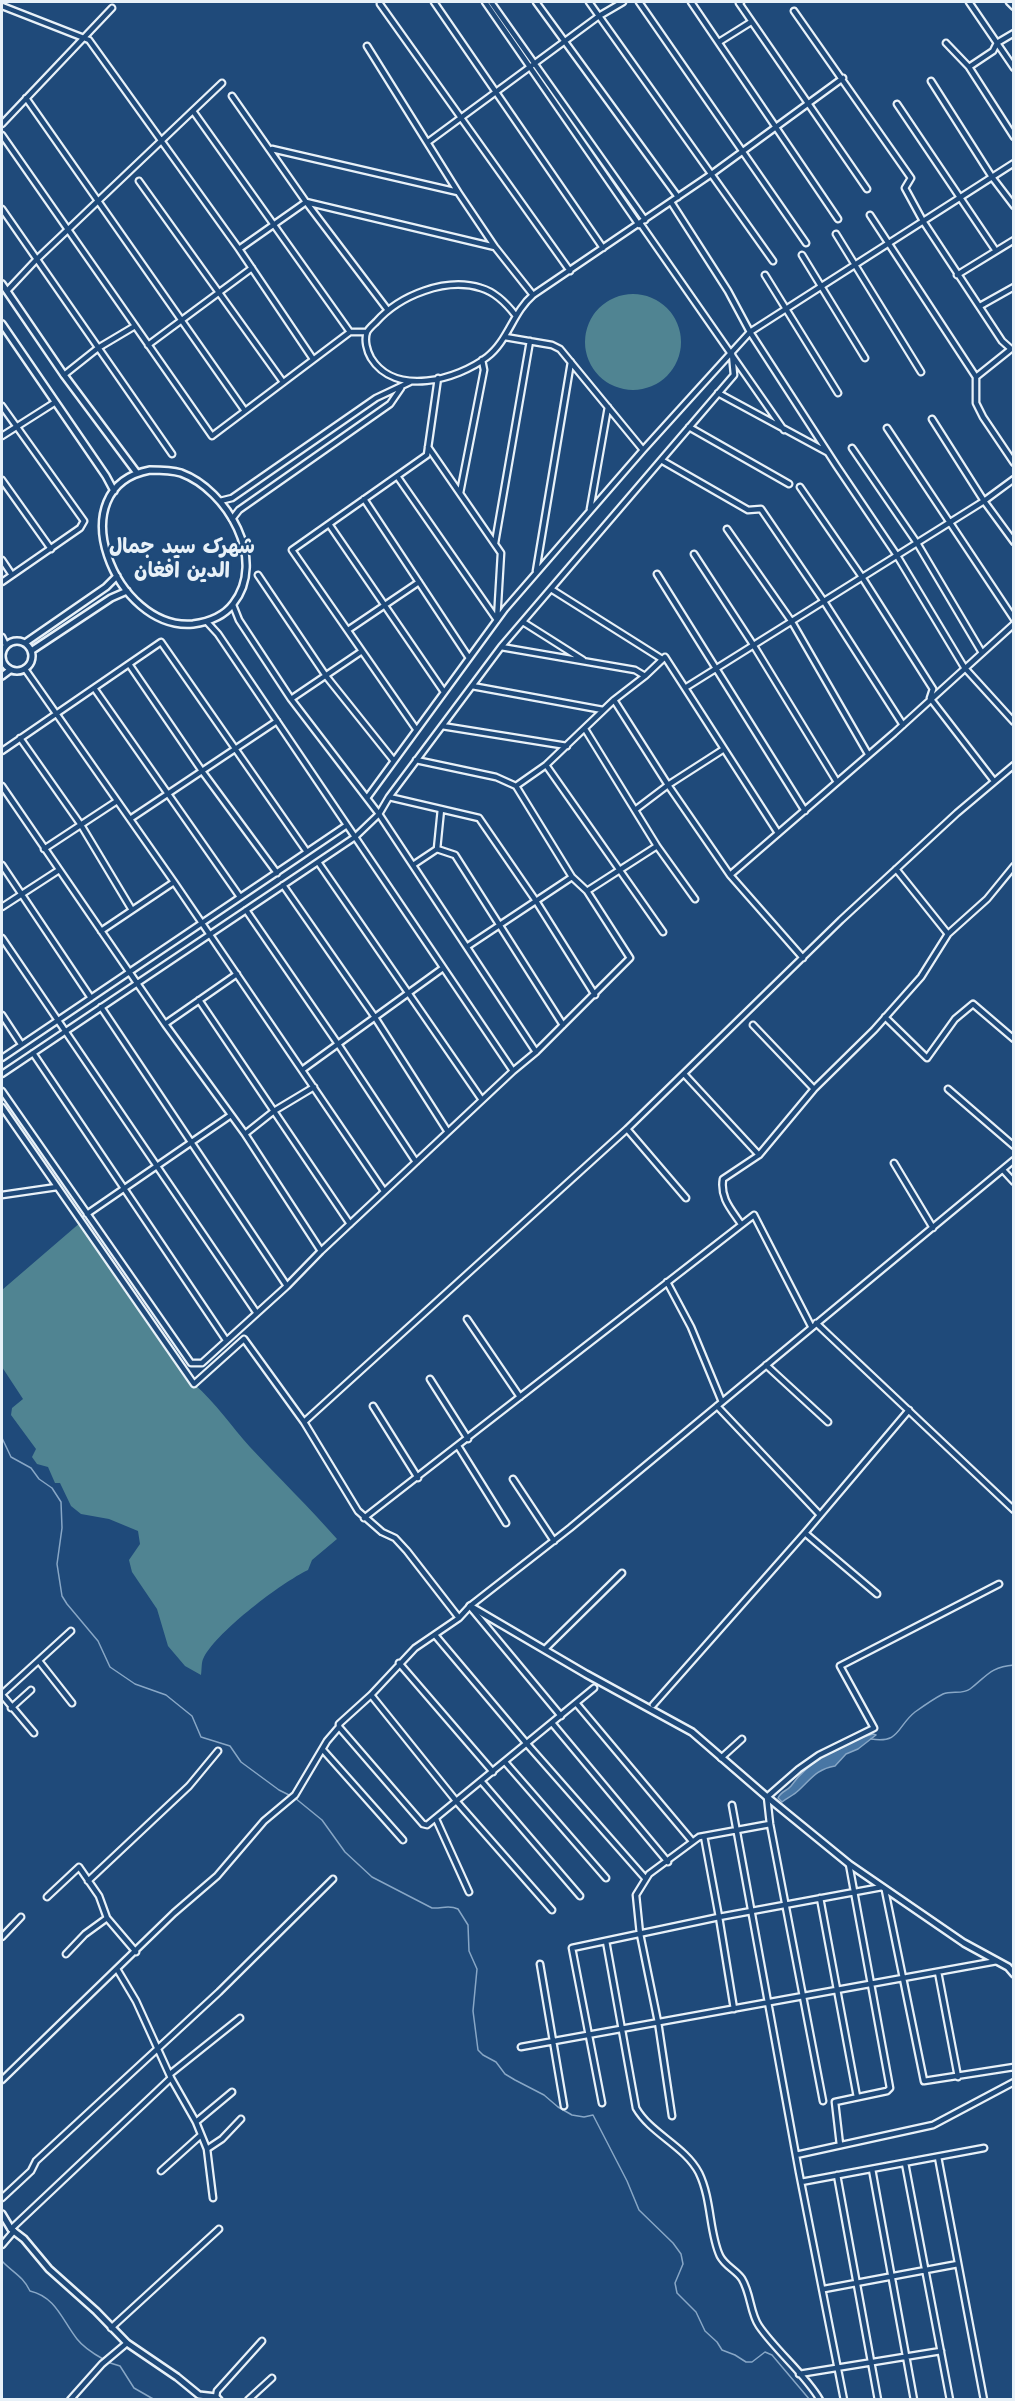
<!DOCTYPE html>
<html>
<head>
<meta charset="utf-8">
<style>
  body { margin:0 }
  #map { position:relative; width:1015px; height:2401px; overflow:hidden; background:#1f4a7a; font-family:"Shantell Sans",sans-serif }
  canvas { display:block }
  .frame { position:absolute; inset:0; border:3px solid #e8f1f8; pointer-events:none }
</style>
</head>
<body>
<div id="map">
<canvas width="1015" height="2401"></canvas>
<div class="frame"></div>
</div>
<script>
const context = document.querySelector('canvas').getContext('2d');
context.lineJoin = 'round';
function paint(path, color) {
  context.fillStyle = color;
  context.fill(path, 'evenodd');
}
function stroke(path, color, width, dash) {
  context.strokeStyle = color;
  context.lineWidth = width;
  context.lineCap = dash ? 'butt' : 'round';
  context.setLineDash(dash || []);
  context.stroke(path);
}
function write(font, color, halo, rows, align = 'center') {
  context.font = font + ' "Shantell Sans","Playpen Sans Arabic",sans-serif';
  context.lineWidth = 4.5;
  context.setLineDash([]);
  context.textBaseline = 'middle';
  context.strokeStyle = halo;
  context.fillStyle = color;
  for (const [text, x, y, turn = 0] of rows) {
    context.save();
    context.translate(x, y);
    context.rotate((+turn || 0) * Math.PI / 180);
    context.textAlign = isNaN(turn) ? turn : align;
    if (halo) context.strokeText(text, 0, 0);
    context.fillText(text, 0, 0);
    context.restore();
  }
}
const green = new Path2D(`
  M585 342a48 48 0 1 1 96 0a48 48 0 1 1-96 0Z
  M81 1222 194 1384C216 1403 231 1426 250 1447 279 1478 309 1507 337 1539L312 1560 308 1570C281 1583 219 1630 204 1657 201 1662 202 1669 201 1675L185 1666 168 1646 157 1609 132 1572 129 1560 140 1544 138 1531 109 1519 81 1514 71 1506 60 1483H55L48 1467 37 1464 32 1457 36 1449 11 1415 12 1408 23 1399 2 1367V1290Z`);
const water = new Path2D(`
  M873 1734 876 1735 858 1749 846 1754 835 1766C817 1769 811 1779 799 1790 794 1795 787 1798 782 1802L778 1798C781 1791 787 1791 791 1786 809 1760 843 1742 873 1734Z`);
const stream = new Path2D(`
  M2 1438 11 1457 31 1468 39 1479 52 1488 61 1502 62 1528 57 1564 62 1596 67 1604 98 1641 110 1667 135 1684 166 1695 192 1716 201 1737 230 1746 241 1762 279 1790 291 1796
  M871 1739C900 1744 897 1726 915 1712 922 1707 935 1698 943 1694 952 1690 962 1695 970 1689 987 1676 990 1667 1014 1665
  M295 1798 322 1820 345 1852 372 1877 432 1908C442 1909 448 1904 458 1909L468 1925 469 1951 477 1969 473 2011 478 2050 483 2055 496 2062 505 2074 515 2080 544 2095 558 2107 572 2115 584 2117 593 2115 627 2181 639 2210 673 2243 681 2254 683 2264 675 2283 677 2293 696 2312 705 2331 717 2342 722 2350 735 2355 746 2362H752L765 2352 772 2355 810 2400
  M2 2261C12 2272 23 2276 30 2291 56 2297 62 2320 77 2339 84 2348 94 2354 103 2359
  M107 2362 120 2366 134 2388 155 2400`);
const minor = new Path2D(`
  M434 2 603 248
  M485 2 639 225
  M491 2 645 220
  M536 2 678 197
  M589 2 773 261
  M639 2 806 243
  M691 2 838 219
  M741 2 739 3 867 189
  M969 2 1014 68
  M1009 2 1014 7
  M380 4 570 271
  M2 6 89 40 239 249 313 359
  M794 11 911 178 905 188 923 221 1002 341 1011 349 976 377
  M719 42 751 22
  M946 43 969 67 1014 137
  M367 46 458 192 495 247 533 295
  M969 67 993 51 997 43 1014 33
  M931 81 992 177 1014 206
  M232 96 306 202 387 309
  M26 98 245 411
  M897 104 996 251
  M2 124 112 8
  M2 135 212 436 350 332 193 111
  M428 142 599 16 623 2
  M272 149 458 192
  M139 181 283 382
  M671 202 728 291 750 332 836 465 896 554 964 667 1014 722
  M2 209 172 454
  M870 215 976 377V403L983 417 1014 463
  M640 223 784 430
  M836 234 921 372
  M239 249 306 202 495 247
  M802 255 865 358
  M765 275 838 393
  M957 275 1014 240
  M7 291 36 260 222 83
  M980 306 1014 287
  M516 316C507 304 495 292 481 288 446 277 400 295 376 322 374 324 369 328 367 332 364 340 367 351 371 358 395 397 457 380 487 357 508 341 513 312 533 295L713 173 843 78
  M350 332H367
  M505 337 552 345 560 349 643 450
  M148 345 252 268
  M64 375 98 348 135 326
  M718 393 827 452
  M2 406 84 521 80 528 2 582
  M932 419 984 501 1014 542
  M689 427 789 484
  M887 428 1014 619
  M2 436 54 403
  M428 447 501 553 497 620
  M852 448 917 543 981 651
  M661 460 748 510 761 509 823 600 903 725
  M397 476 497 620
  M2 480 51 549
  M800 487 862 577 933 689 930 698 994 781
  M460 493 484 370 482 360
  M364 499 469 658
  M220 501 232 498 376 398 410 382
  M590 509 608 407
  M232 519 239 510 390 404 401 388
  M329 524 444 692
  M727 529 792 622 868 754
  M495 543 530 341
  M694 554 754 646 837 782
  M2 560 12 575
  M536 571 571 362
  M657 574 805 811
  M258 575 326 676 394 761
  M551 589 662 659
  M233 605 239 620 291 699 379 814 536 1052
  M207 622 218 634 513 1071
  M523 622 583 660
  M348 630 419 582
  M2 637 6 645
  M501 647 635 670 645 676 665 657 685 688 984 501 1014 479
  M129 664 202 771 277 873
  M25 669 174 882 384 1191
  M645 676 614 700 668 785 730 875 803 958
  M472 686 603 710
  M94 688 240 897
  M685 688 778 833
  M291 699 362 651
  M442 726 567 746
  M416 729 292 550 427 455 438 378
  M585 729 657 846 695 899
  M20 738 81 825 132 910
  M2 751 161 642 307 852
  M416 760 496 777 516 786 572 877
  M546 765 663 932
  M2 786 165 1024 245 1134 321 1251
  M516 786 546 765 614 700
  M389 797 479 818 536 901 595 995
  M367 798 505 609 643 450 750 332 1014 163
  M635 810 668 785 724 749
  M130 819 277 721
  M44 849 117 801
  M437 849 441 809
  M318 862 482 1100
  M2 865 91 998
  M413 865 437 849 455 855 563 1025
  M896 869 948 934
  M730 875 894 733 1014 624
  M283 885 374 1016 448 1132
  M2 907 59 870
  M246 910 338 1044 416 1162
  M101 931 174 882
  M2 938 256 1312
  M468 946 572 877 587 891 657 846
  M199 1000 350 1224
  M101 1007 287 1286
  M2 1015 21 1044
  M885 1017 927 1058 955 1019 973 1004 1014 1039
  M165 1024 237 974
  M753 1025 814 1089
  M33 1053 226 1340
  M2 1058 347 825
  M302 1070 443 968
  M2 1074 355 837 379 814 389 797 501 647 734 375 732 354
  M685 1075 759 1155
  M948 1089 1014 1146
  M2 1091 191 1363H202L287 1286 321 1251 513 1071 536 1052 630 958 587 891
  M2 1107 194 1384 244 1339 304 1422 358 1511 382 1532 395 1538 407 1551 459 1618
  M627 1129 686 1198
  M245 1134 274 1111 314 1087
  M894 1163 933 1228
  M1003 1170 1014 1182
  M2 1195 57 1187
  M87 1214 231 1115
  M741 1224C731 1209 720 1198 723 1179L759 1155 814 1089 874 1030 921 977 948 934 987 899 1014 866
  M667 1282 691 1327 722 1402
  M467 1319 520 1397
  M816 1323 1014 1510
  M766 1365 828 1422
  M430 1379 468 1439
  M373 1406 418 1478
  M717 1406 820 1515
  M304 1422 627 1129 841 920 957 813 1014 765
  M458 1446 506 1523
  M513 1479 554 1541
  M364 1518 754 1215 811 1326
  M805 1533 877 1594
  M472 1609 561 1716
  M435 1635 527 1744 645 1878
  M545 1649 622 1573
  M39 1661 72 1703
  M399 1663 493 1772
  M2 1694 71 1631
  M2 1695 34 1733
  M371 1695 457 1802 552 1910
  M576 1703 692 1841
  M653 1705 805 1533 909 1410
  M11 1708 31 1690
  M552 1723 668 1862
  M339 1727 423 1824 427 1825 594 1688
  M323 1750 403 1840
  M721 1758 742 1739
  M505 1762 606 1878
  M482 1782 580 1896
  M732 1805 799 2172 844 2400
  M436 1819 469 1892
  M704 1836 719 1917 882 1887
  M88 1881 189 1786 218 1751
  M885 1890 924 2081 1014 2067
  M47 1897 79 1867 99 1896 107 1918 136 1952
  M820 1898 857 2097
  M2 1937 21 1917
  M606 1941 636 2108C651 2134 685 2146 699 2173 712 2200 709 2233 720 2256 725 2266 737 2271 742 2279 751 2294 750 2313 759 2326 776 2351 806 2375 820 2400
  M66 1954 85 1934 107 1918
  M540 1964 564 2106
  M117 1969 136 2001 171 2078 196 2122 207 2149 213 2198
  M938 1972 958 2077
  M521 2047 997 1961
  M170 2074 240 2018
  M2 2080 174 1913 217 1876 264 1821 295 1795 327 1741 339 1727V1724L371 1695 415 1648 459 1618 470 1606 570 1528 1014 1160
  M823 2101 770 1824 767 1797 799 1769 819 1755 874 1728 840 1666 999 1584
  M602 2103 572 1948 719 1917 734 2009
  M672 2116 658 2022 640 1934 636 1895 649 1874 699 1837 770 1824
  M196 2122 232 2092
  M840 2145 835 2102 887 2091 890 2088 849 1864
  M207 2149 222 2139 241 2119
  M796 2155 933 2125 1014 2082
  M938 2157 984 2400
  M905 2163 950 2400
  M872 2169 914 2400
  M161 2171 201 2135
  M837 2175 878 2400
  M801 2182 984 2148
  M2 2198 31 2171 36 2161 219 1992 333 1879
  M11 2229 171 2078
  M2 2245 14 2231
  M824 2289 958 2264
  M111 2328 219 2229
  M799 2374 941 2351
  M216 2397 217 2391 262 2341
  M70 2400 102 2364 127 2343
  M248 2400 272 2378`);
const tertiary = new Path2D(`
  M2 284 64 375 137 473
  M2 324 106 476 114 491
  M150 470C160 470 171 470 181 473 227 490 268 560 233 604 224 616 208 622 193 624 115 631 58 487 150 470Z
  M2 656a15 15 0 1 1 30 0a15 15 0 1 1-30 0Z
  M25 643 106 587 117 576
  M31 651 111 598 127 591
  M2 676 10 670
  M470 1606 586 1674 692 1732 767 1797 849 1864 964 1943 1008 1967 1014 1974
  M2 2214 11 2229 24 2239 49 2269 96 2311 127 2343 177 2377 199 2395 216 2397 219 2400`);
const districtNames = [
  ["شهرک سید جمال",182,548],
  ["الدین افغان",182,572]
];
paint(green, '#508492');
paint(water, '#4876a4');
stroke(water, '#88a7c6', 1.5);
stroke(stream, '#88a7c6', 1.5);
stroke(minor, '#e8f1f8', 9);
stroke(tertiary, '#e8f1f8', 10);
stroke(minor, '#1f4a7a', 4.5);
stroke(tertiary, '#1f4a7a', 5);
write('bold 21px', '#e8f1f8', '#1f4a7a', districtNames);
</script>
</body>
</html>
